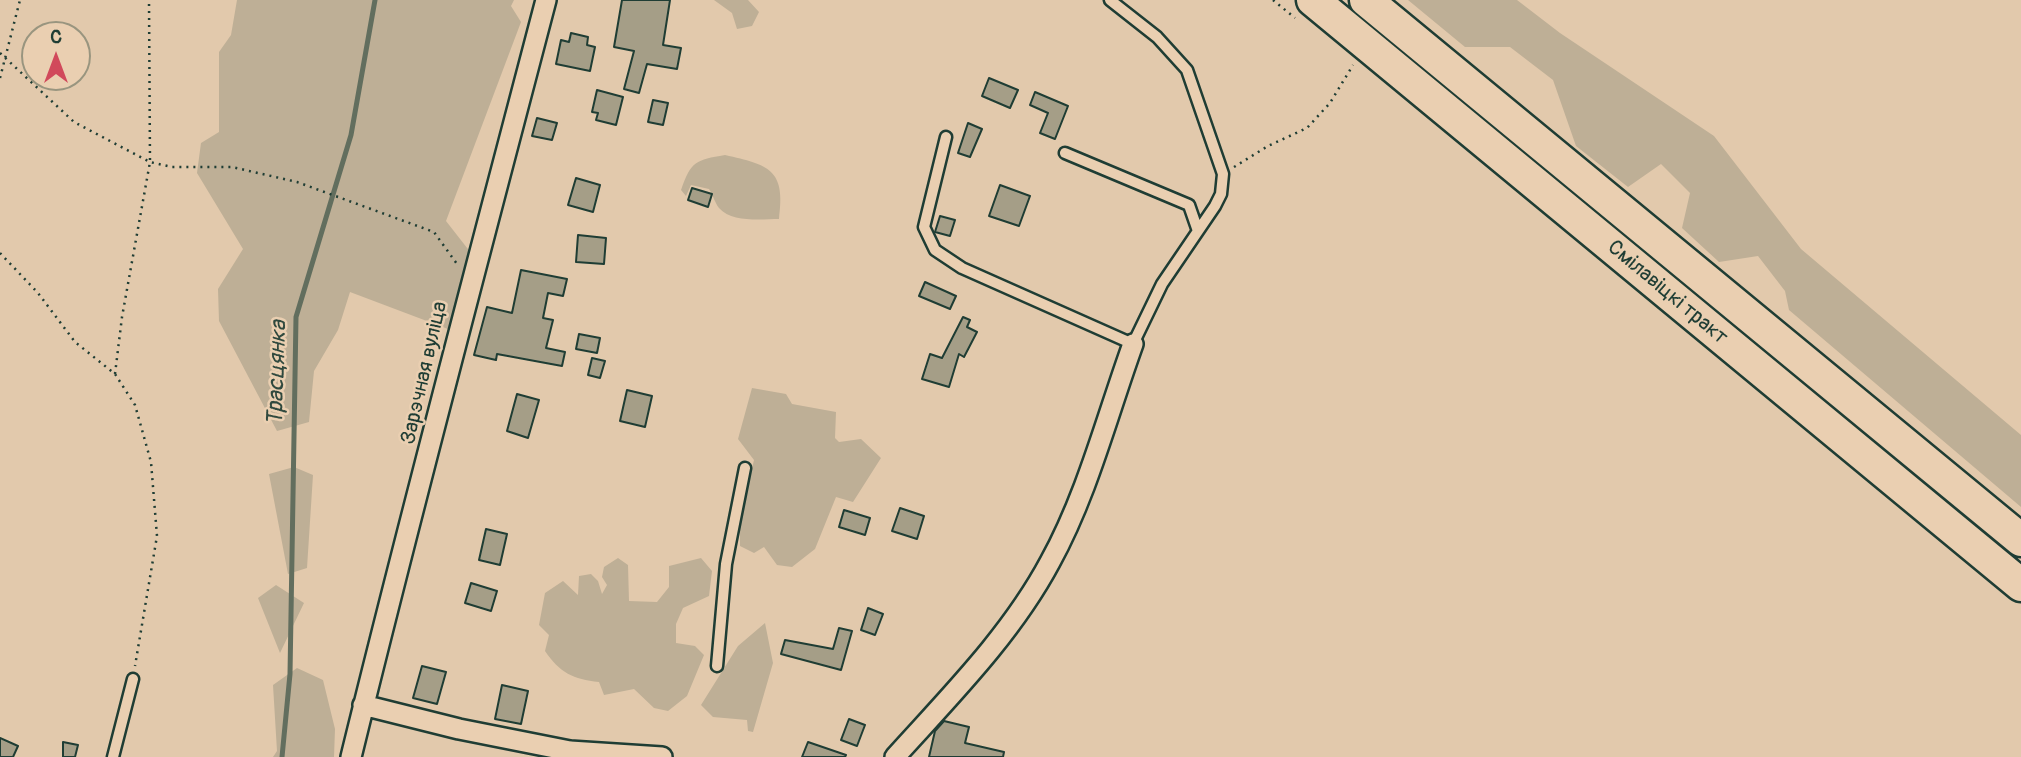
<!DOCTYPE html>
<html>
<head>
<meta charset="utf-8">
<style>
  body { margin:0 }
  #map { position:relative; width:2021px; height:757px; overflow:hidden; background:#e2c9ac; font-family:Pangolin,sans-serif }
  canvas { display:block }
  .north { position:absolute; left:21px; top:21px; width:70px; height:70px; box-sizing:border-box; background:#eacfb1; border:2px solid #99957f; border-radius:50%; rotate:0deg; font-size:19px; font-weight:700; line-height:28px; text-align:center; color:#1f3d34 }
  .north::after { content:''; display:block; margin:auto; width:24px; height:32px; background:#d1495b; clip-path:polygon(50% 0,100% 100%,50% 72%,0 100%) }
</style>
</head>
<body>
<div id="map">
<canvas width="2021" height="757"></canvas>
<div class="north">С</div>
</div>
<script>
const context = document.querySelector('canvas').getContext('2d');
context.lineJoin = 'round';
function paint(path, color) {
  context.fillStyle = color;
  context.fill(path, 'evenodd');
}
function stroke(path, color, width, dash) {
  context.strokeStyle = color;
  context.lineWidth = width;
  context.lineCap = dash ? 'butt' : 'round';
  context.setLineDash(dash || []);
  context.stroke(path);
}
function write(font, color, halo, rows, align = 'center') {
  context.font = font + ' Pangolin,sans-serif';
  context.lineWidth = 5;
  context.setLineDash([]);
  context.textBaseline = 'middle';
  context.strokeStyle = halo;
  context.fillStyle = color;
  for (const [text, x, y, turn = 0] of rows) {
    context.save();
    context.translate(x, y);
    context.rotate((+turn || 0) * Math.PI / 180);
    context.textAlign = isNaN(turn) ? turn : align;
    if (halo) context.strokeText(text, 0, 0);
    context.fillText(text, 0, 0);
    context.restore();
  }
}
const green = new Path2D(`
  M237 0H514L511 6 521 22 446 221 471 253 448 329 350 292 338 330 314 371 309 422 277 431 219 321 218 289 243 249 197 173 201 143 219 132V52L231 35Z
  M714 0H748L759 12 752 26 737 29 732 13Z
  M1408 0H1517L1560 33 1714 136 1801 249 2021 435V507L1789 310 1785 291 1758 256 1719 262 1682 228 1690 193 1661 164 1628 187 1576 146 1553 80 1510 47H1465Z
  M725 155C769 165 786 169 779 219 762 219 732 223 719 208 715 203 713 195 709 189L691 185 686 196 681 190C691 161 696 160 725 155Z
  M752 388 786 394 792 404 836 412 835 438 839 442 861 439 881 458 853 502 836 497 815 549 792 567 777 565 764 547 754 553 740 546V519L754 460 738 439Z
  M294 467 313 475 307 568 288 574 269 474Z
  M618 558 628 565 629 601 657 602 669 587V566L701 558 712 571 709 596 683 608 676 624V643L695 646 704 655 687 696 668 711 654 708 634 689 604 695 599 682C573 679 560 673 545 651L549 635 539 625 545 593 563 581 578 595 579 576 591 574 598 581 602 594 607 585 602 577 604 567Z
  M276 585 304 603 280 653 258 598Z
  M765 623 773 663 753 732 748 731 747 720 713 717 701 705 738 646Z
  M297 668 323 680 335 729 334 757H273L277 751 273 685Z`);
const stream = new Path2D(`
  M282 757 290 674 296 317 351 135 375 0`);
const building = new Path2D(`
  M622 0H670L663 45 681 48 677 69 647 64 639 93 624 89 634 51 614 47Z
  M571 33 588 37 587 45 595 47 590 71 556 64 561 40 569 42Z
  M989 78 1018 90 1010 108 982 96Z
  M597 90 623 97 616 125 596 120 598 113 592 112Z
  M1035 92 1068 106 1055 139 1040 133 1048 113 1030 105Z
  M653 100 668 103 663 125 648 122Z
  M537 118 557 123 552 140 532 136Z
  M968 123 982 129 970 157 958 153Z
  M576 178 600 185 593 212 568 205Z
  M1000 185 1030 196 1019 226 989 216Z
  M692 188 712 194 708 207 688 200Z
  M940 216 955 220 950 236 935 232Z
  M578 235 606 238 604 264 576 262Z
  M521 270 567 279 563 296 548 293 543 318 553 320 546 348 565 352 562 366 497 354 496 360 474 355 487 307 512 313Z
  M925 282 956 296 950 309 919 296Z
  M963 317 970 320 967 327 977 332 964 357 959 354 949 387 922 379 930 354 942 358Z
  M579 334 600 338 597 353 576 349Z
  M592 358 605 361 600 378 588 375Z
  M627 390 652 396 645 427 620 421Z
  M517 394 539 400 528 438 507 431Z
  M900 508 924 516 917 539 892 531Z
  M844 510 870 518 865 535 839 527Z
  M486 529 507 534 500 565 479 560Z
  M471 583 497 591 491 611 465 603Z
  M868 608 883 614 875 635 861 630Z
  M839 628 852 631 841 670 781 654 785 640 833 649Z
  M422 666 446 672 437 704 413 698Z
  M502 685 528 691 521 724 495 719Z
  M849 719 865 725 857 746 841 740Z
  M944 721 969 727 965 743 1004 752 1003 757H929L935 731Z
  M0 738 18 746 13 757H0Z
  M63 742 78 745 75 757H63Z
  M808 742 846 755 845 757H802Z`);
const path = new Path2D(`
  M1273 0 1295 18
  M0 53 74 122 150 162 172 167H232L297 182 434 232 457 264
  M0 78 20 0
  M1234 167 1268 146 1307 128 1330 103 1353 65
  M0 253 38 293 75 342 115 374 135 405 151 462 157 536 135 666
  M115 374 122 317 150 162 149 0`);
const service = new Path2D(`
  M946 137 924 227 935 250 962 268 1133 344 1162 284 1215 206 1221 194 1223 174 1187 70 1157 37 1110 0
  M1065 153 1189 205 1198 231
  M717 666 726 564 745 468
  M113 757 133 679`);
const minor = new Path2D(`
  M363 705 459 729 570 751 662 757
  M351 757C413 504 480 252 546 0
  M895 757C950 696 1011 635 1050 562 1087 495 1107 416 1133 344`);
const trunk = new Path2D(`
  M1313 0 2021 585
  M1366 0 2021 540`);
const streetNames = [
  ["Смілавіцкі тракт",1667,293,40],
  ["Зарэчная вуліца",425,373,-77]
];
const waterNames = [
  ["Трасцянка",278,373,-88]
];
paint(green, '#beaf96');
stroke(stream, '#626e5e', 5);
paint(building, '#a59e87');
stroke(building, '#1f3d34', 2);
stroke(service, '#1f3d34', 15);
stroke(minor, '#1f3d34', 24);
stroke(trunk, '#1f3d34', 37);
stroke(path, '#1f3d34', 2.5, [2, 5]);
stroke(service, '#eacfb1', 10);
stroke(minor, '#eacfb1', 19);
stroke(trunk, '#eacfb1', 32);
write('21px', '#1f3d34', '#eacfb1', streetNames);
write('italic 23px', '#30493e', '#eacfb1', waterNames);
</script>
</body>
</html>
